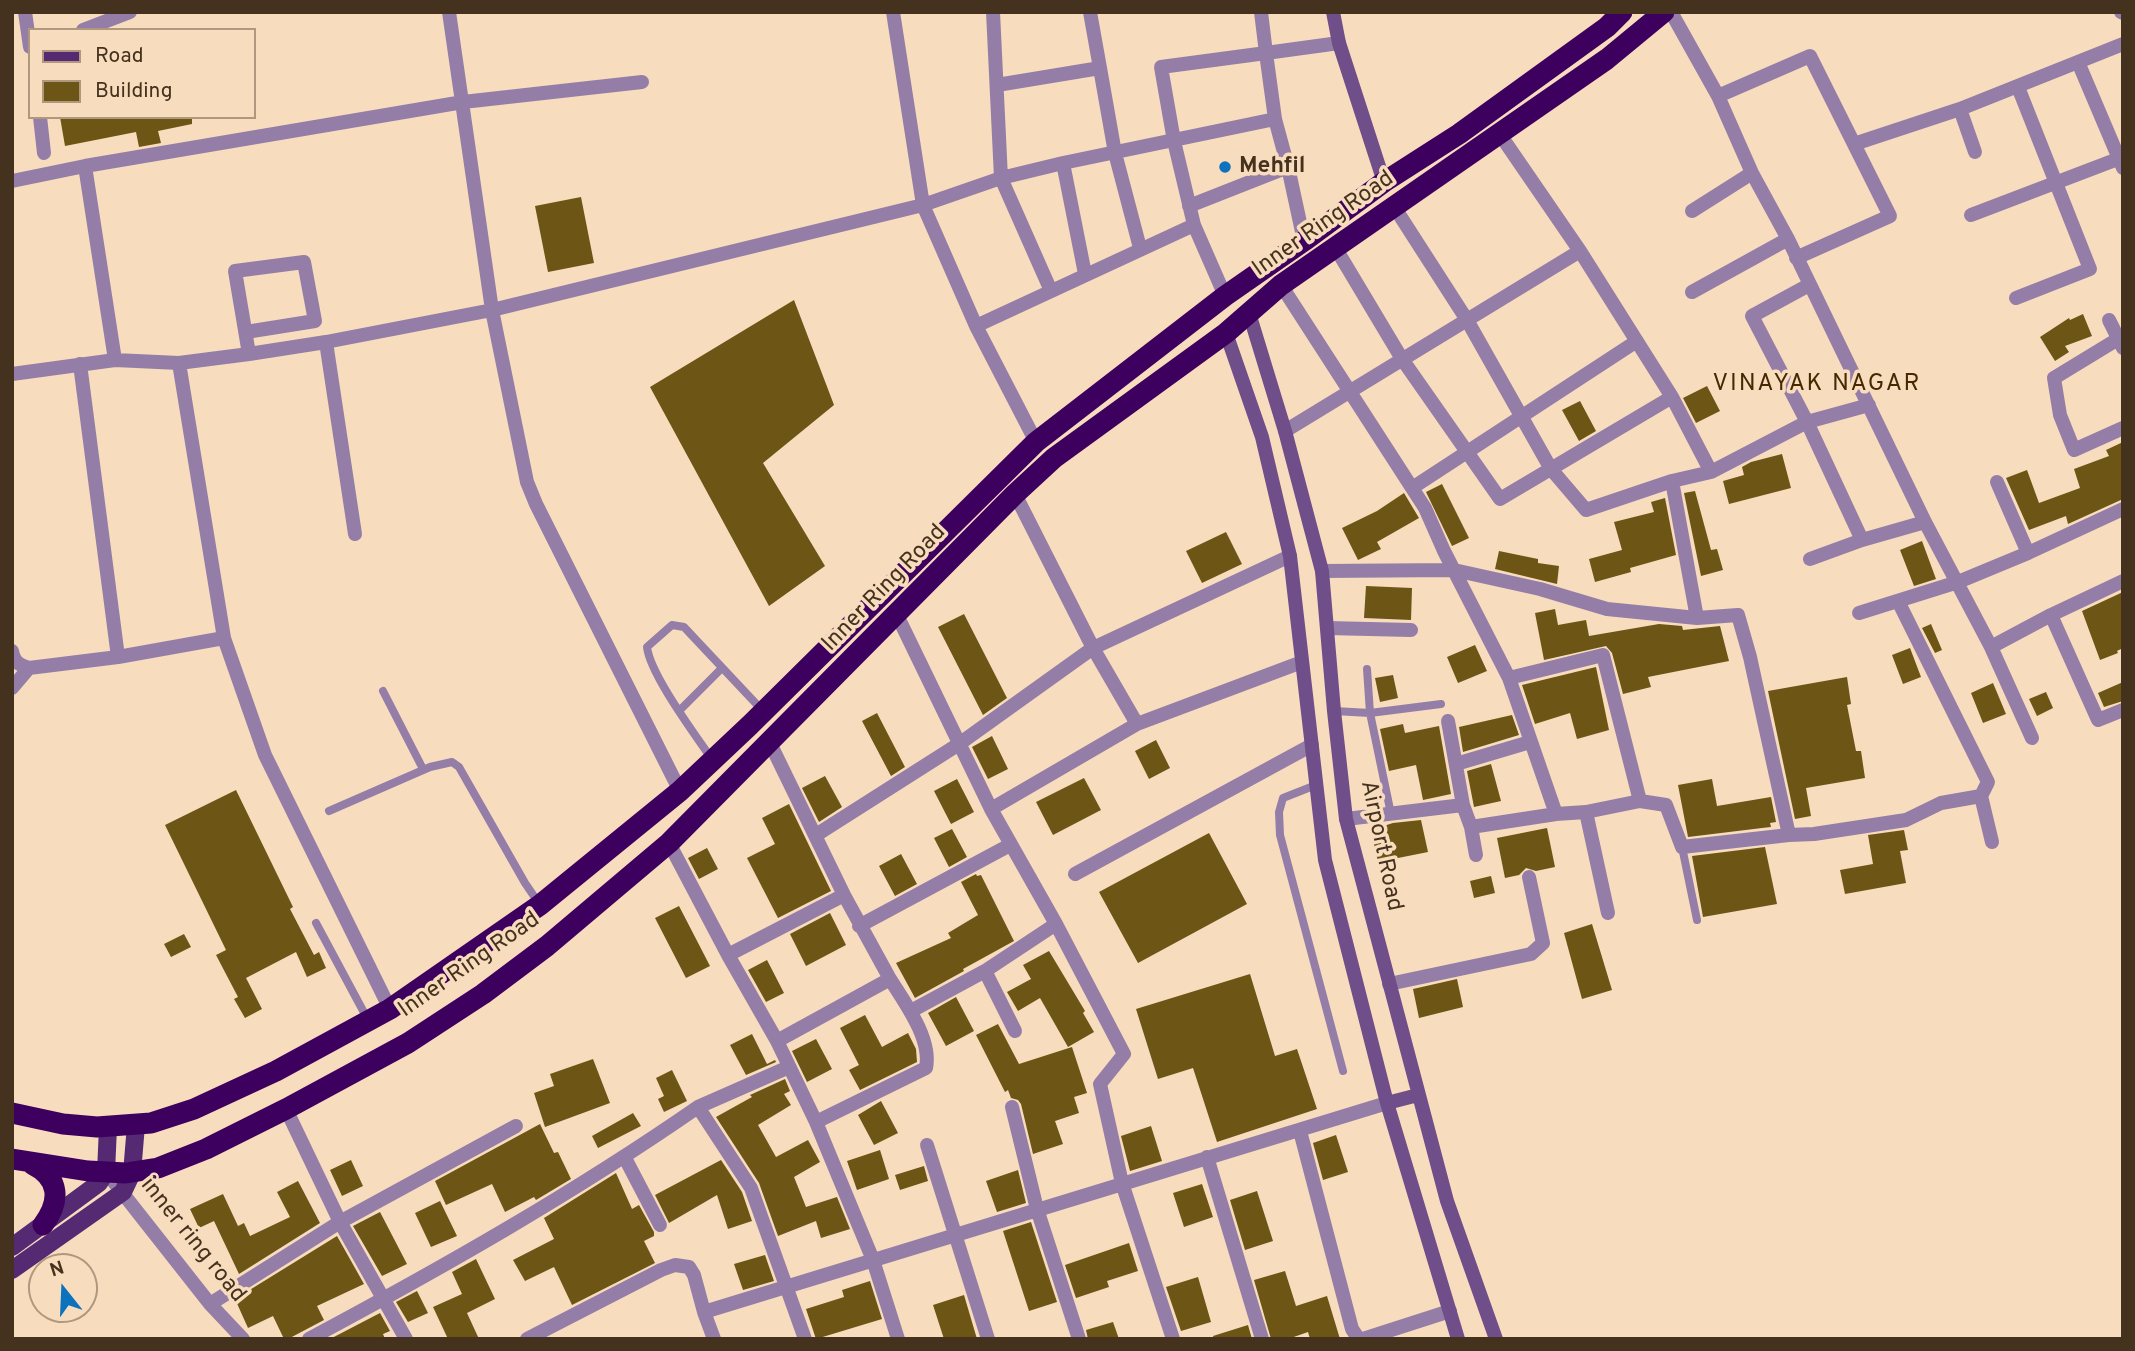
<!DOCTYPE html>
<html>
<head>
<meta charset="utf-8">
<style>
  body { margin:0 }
  #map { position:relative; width:2135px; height:1351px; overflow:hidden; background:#f8dcbe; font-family:Overpass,sans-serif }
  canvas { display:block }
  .frame { position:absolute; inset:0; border:14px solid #45321e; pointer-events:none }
  .legend { position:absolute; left:28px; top:28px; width:228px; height:91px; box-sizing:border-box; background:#f8dcbe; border:2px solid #b0987e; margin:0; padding:9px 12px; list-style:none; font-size:21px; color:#45321e }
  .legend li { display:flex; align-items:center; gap:14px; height:35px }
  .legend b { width:35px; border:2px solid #b0987e }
  .north { position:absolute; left:28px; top:1253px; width:70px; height:70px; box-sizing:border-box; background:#f8dcbe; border:2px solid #b0987e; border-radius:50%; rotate:342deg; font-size:19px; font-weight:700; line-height:28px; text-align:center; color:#45321e }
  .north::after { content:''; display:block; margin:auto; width:24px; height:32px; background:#0c72be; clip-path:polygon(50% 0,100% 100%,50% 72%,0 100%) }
</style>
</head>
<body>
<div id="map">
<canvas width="2135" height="1351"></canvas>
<div class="frame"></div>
<ul class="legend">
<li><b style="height:9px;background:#552a73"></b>Road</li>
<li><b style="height:19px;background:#6c5515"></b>Building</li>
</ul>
<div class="north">N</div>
</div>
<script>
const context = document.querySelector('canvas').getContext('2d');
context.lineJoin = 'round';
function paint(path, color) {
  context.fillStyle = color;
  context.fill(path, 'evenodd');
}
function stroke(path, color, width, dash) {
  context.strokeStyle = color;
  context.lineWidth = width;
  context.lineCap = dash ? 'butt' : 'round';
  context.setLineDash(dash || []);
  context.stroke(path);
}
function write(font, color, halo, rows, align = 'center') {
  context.font = font + ' Overpass,sans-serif';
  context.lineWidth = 7;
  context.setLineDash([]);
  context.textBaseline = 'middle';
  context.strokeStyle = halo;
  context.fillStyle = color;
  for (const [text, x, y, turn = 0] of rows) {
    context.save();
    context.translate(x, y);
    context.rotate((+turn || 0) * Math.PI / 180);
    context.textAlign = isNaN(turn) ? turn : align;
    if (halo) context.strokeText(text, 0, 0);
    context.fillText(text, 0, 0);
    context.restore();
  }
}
const building = new Path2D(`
  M60 117H192V124L158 131 161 143 139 147 136 132 65 146Z
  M581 197 594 263 548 272 535 206Z
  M794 300 834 405 763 463 825 566 769 606 650 387Z
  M2083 314 2092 336 2065 346 2069 352 2055 361 2040 337 2069 318 2070 320Z
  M1707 386 1720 411 1696 423 1683 398Z
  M1580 401 1596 431 1579 441 1562 410Z
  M2123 442V499L2068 524 2066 516 2029 530 2006 478 2027 470 2039 503 2080 488 2074 469 2109 456 2106 450Z
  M1782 454 1791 488 1729 504 1723 481 1744 475 1742 467 1751 462Z
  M1442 484 1469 538 1452 546 1426 492Z
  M1695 491 1711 550 1717 549 1723 570 1701 576 1684 493Z
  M1404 493 1419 518 1377 542 1381 549 1358 560 1342 528 1377 511Z
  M1665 498 1676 555 1630 568 1631 572 1595 582 1589 559 1622 550 1614 522 1654 512 1651 502Z
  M1226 532 1242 564 1202 583 1186 551Z
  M1922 541 1936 579 1914 586 1900 550Z
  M1499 551 1538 559V563L1559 566 1557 584 1495 569Z
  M1366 586 1412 588 1411 620 1364 618Z
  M2123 592V648L2117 651 2118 653 2100 660 2082 611Z
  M1555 609 1558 625 1586 620 1589 636 1659 624 1682 626 1683 630 1720 626 1729 661 1648 677 1651 687 1623 694 1612 653 1606 646 1544 660 1535 613Z
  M964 614 1007 698 983 715 938 627Z
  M1931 624 1942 650 1935 653 1922 628Z
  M1475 645 1487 671 1458 683 1447 657Z
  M1910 648 1921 677 1903 684 1892 655Z
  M1596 667 1609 730 1577 739 1570 713 1535 724 1522 685Z
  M1393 675 1398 698 1380 702 1375 678Z
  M1847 677 1851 704 1847 705 1856 751H1861L1865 778 1806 788 1811 816 1795 819 1768 691Z
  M2123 682V701L2104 707 2098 693Z
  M1993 683 2006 714 1983 723 1971 693Z
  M2046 692 2053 708 2037 716 2029 699Z
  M877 713 905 767 891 776 862 721Z
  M1512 715 1519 735 1463 752 1459 727Z
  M1403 724 1405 733 1439 726 1451 794 1423 800 1416 765 1389 771 1380 729Z
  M992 736 1008 769 988 779 972 747Z
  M1156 740 1170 768 1149 779 1135 751Z
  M1491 764 1501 801 1474 807 1467 771Z
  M825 776 842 807 819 822 802 788Z
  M1084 778 1101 810 1053 835 1036 802Z
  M957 779 974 812 951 824 934 791Z
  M1712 779 1717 806 1771 797 1776 822 1770 823 1771 827 1762 828 1688 837 1678 785Z
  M236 790 293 907 290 909 314 955 319 952 326 968 307 977 296 952 246 978 262 1009 245 1018 234 999 238 997 216 955 226 950 165 825Z
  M789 804 831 891 778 918 747 858 775 844 762 818Z
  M1421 820 1428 852 1378 862 1371 830 1393 823Z
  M1547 828 1555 867 1536 871 1526 868 1519 875 1505 878 1497 838Z
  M952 829 967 857 949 867 934 838Z
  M1904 830 1908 850 1900 851 1906 883 1845 894 1840 870 1873 864 1868 835Z
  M1209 833 1247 904 1138 963 1099 892Z
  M1765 847 1777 904 1703 917 1692 856Z
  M707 848 718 869 699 879 688 858Z
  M901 854 917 884 895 896 879 866Z
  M976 874 977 876 981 875 1014 941 963 969 964 971 915 998 896 963 951 938 948 933 978 915 961 882Z
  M1491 876 1495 893 1474 898 1470 881Z
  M679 906 710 966 686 978 655 918Z
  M830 913 846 945 806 966 790 934Z
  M1592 924 1612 990 1582 999 1564 933Z
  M184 934 191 947 171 957 164 944Z
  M1049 951 1085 1011 1083 1013 1094 1032 1068 1047 1040 998 1018 1011 1007 992 1031 979 1023 965Z
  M767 960 784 993 766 1002 748 970Z
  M1250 974 1275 1056 1297 1049 1317 1109 1217 1142 1193 1068 1158 1079 1136 1009Z
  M1457 979 1463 1007 1419 1018 1413 989Z
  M956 997 974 1031 946 1046 928 1013Z
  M865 1015 882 1047 908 1033 916 1049 917 1062 860 1090 849 1070 859 1065 840 1028Z
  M998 1024 1019 1064 1072 1047 1087 1093 1074 1097 1079 1113 1055 1121 1063 1144 1033 1154 1021 1104 1018 1100 1011 1098 1008 1090 1005 1092 976 1035Z
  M752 1034 767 1064 775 1060 776 1062 746 1075 730 1045Z
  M816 1039 832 1069 807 1082 792 1051Z
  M593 1059 610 1103 545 1127 534 1093 554 1086 550 1074Z
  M672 1070 687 1101 664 1112 658 1099 664 1096 656 1078Z
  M785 1079 790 1091 784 1094 791 1105 758 1125 776 1157 808 1140 820 1162 794 1177 806 1207 837 1197 850 1229 821 1238 816 1221 778 1236 759 1183 716 1117 752 1097 750 1095Z
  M881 1101 898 1133 874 1145 858 1115Z
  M633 1113 641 1126 598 1148 592 1136Z
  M540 1124 554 1153 558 1152 571 1179 536 1200 534 1197 505 1212 492 1184 446 1205 435 1181Z
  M1151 1126 1162 1161 1130 1171 1121 1136Z
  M1336 1135 1348 1172 1323 1180 1313 1143Z
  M880 1150 889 1179 857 1190 847 1161Z
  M351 1160 363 1186 342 1196 330 1170Z
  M721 1160 742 1192 752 1221 728 1229 717 1195 669 1223 655 1195Z
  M924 1166 928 1181 900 1190 895 1175Z
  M1018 1170 1026 1203 997 1212 986 1181Z
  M616 1173 632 1209 639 1205 654 1232V1236L644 1241 655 1263 572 1305 554 1267 525 1281 513 1260 554 1239 544 1218Z
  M298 1181 320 1223 239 1274 214 1221 199 1228 190 1209 223 1194 238 1226 244 1223 250 1236 290 1217 277 1192Z
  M1202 1184 1213 1217 1184 1227 1173 1193Z
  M1257 1191 1273 1241 1245 1250 1230 1200Z
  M440 1201 457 1236 431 1247 415 1213Z
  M380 1212 407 1264 382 1276 353 1226Z
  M1031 1222 1057 1302 1029 1311 1003 1231Z
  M337 1236 364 1284 317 1306 324 1320 288 1339H284L273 1316 248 1328 235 1299Z
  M1129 1243 1138 1271 1107 1281 1109 1287 1076 1298 1065 1265Z
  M765 1255 774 1281 743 1290 734 1264Z
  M476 1259 495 1299 467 1313 479 1339H448L433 1307 462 1294 452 1272Z
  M1285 1271 1296 1306 1327 1296 1340 1339H1310L1308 1332 1288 1339H1271L1254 1280Z
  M1198 1277 1211 1322 1181 1331 1166 1287Z
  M870 1281 882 1319 816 1339 806 1309 844 1297 842 1290Z
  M417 1291 428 1313 408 1322 396 1302Z
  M964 1295 977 1339H944L933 1305Z
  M380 1313 390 1331 383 1334 385 1339H330Z
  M1113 1322 1119 1339H1088L1086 1330Z
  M1248 1325 1252 1339H1214L1213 1336Z`);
const lane = new Path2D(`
  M1367 669 1370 713 1441 704
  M383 691 423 769
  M679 711 722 668
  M1334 711 1370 713 1391 814
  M711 758C694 733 650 674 647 647L672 625 684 627 762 710
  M1316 785 1283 798 1279 812 1280 835 1343 1071
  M329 811 430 767 452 762 459 767 525 883 540 905
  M1682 847 1697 920
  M316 923 368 1020`);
const street = new Path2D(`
  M25 12 30 47
  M449 12 492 310 527 482 536 504 680 791
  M893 12 923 205 976 326 1036 442
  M993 12 1001 178 1051 291
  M1090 12 1100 68
  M1671 12 1718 96 1752 173 1788 239 1925 522 1991 647 2032 738
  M2121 12 2123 13
  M83 30 130 12
  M2078 62 2123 168
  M997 85 1100 68 1115 153 1140 248
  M1718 96 1810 56 1890 216 1796 258
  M40 117 44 153
  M1499 133 1580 251 1672 397
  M1854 144 1960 109
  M1975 152 1960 109 2123 44
  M1063 163 1085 274
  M85 166 115 360
  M12 181 85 166 463 102 642 82
  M1189 206 1288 167
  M1395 208 1467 320 1551 469 1586 510 1672 481 1711 472
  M1692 211 1752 173
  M1971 215 2123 157
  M1304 241 1288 167 1275 119 1266 53 1339 43
  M1335 247 1402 359 1500 499 1672 397 1711 472 1807 422 1869 405
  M1281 285 1425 508 1444 551 1509 678 1556 814 1471 827
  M1809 285 1752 316 1807 422 1862 540 1925 522
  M1692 292 1788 239
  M1225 296 1194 225 1174 141 1161 67 1266 53 1261 12
  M2016 298 2090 269 2018 87
  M2109 320 2123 348
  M976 326 1194 225
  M246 332 315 321 304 262 235 271 249 354
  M2118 339 2054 378 2060 415 2074 450 2123 428
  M326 342 355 534
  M179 363 224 638 265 755 390 1009
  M80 364 118 657
  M12 374 115 360 179 363 249 354 326 342 492 310 923 205 1001 178 1063 163 1275 119
  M1285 431 1580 251
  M1672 481 1697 618
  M1997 482 2028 553
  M1412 488 1637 341
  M1015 494 1093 648 1137 724
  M1810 559 1862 540
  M1322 571 1454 570 1540 589 1607 609 1697 618 1738 615 1750 657 1789 835
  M1859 613 1958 582 2028 553 2123 509
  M897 615 991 809 1056 924 1124 1054 1100 1084 1122 1183 1173 1339
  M2051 615 2123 581
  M1327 628 1411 630
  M1991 647 2051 615 2098 720 2123 710
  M12 651C14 662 19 665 29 668L118 657 224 638
  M1509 678 1603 655 1640 801
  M12 688 29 668
  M1456 764 1530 742
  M1981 796 1992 842
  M1463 805 1471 827 1476 855
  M991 809 1137 724 1302 662
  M1586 812 1608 913
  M1556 814 1586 812 1640 801 1666 805 1682 847 1789 835 1814 834 1906 820 1941 803 1981 796 1988 782 1898 601
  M1346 819 1463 805 1448 721
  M816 835 959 744 1093 648 1290 556
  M669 843 728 955 777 1041 816 1122 873 1260 898 1339
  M1075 874 1312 745
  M859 926 1010 845
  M728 955 844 895 770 743
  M985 971 1015 1031
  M1389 984 1531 954 1543 943 1529 877
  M911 1011 985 971 1056 924
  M777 1041 890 979 844 895
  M698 1107 789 1067
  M1012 1107 1037 1209 1079 1339
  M286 1109 340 1222 406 1339
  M816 1122 926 1068C932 1039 905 1003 890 979
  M1300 1131 1352 1329 1358 1338 1362 1339
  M927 1145 988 1339
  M1207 1157 1262 1339
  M625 1158 660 1225
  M106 1172 210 1304 243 1339
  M210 1304 340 1222 516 1126
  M309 1339C442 1268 574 1193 698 1107L751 1188 805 1339
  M527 1339 661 1270 675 1265 689 1267 694 1275 704 1312
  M714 1339 704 1312 1387 1103
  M1363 1339 1450 1311`);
const secondary = new Path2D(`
  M1333 12 1339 43 1384 182
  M1249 313 1285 431 1322 571 1334 711 1346 819 1447 1201 1496 1339
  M1226 333 1262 437 1290 556 1325 860 1387 1103 1458 1339
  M1387 1103 1418 1095`);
const primary = new Path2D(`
  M12 1247 99 1183 106 1172 108 1127
  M12 1270 123 1192 132 1173 136 1125`);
const highway = new Path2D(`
  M12 1113 63 1124 97 1127 151 1123 194 1109 276 1071 390 1009 540 905 680 791 750 725 1036 442 1225 296 1304 241 1384 182 1459 134 1607 27 1622 12
  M12 1159 88 1171 126 1173 158 1168 206 1149 286 1109 408 1043 483 994 547 946 669 843 1015 494 1054 458 1226 333 1281 285 1607 59 1664 12
  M32 1164C60 1178 61 1201 43 1225`);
const markers = [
  [1225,167,7,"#0c72be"]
];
const poiNames = [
  ["Mehfil",1239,167]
];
const streetNames = [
  ["Inner Ring Road",1324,225,-35],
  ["Inner Ring Road",885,589,-46],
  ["Airport Road",1380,846,78],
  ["Inner Ring Road",470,966,-35],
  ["inner ring road",192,1241,51]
];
const neighbourhoodNames = [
  ["VINAYAK NAGAR",1817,385]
];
paint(building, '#6c5515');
stroke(lane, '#947ea7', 8);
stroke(street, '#947ea7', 14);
stroke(secondary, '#6f4e89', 14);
stroke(primary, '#552a73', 18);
stroke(highway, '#3e005e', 21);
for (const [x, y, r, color] of markers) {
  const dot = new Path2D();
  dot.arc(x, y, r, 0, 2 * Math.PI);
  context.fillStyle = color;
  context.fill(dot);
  stroke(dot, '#f8dcbe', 2.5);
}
write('bold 23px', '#45321e', '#f8dcbe', poiNames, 'left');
write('23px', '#45321e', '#f8dcbe', streetNames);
context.letterSpacing = '2px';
write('24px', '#462900', '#f8dcbe', neighbourhoodNames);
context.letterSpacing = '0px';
</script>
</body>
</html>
